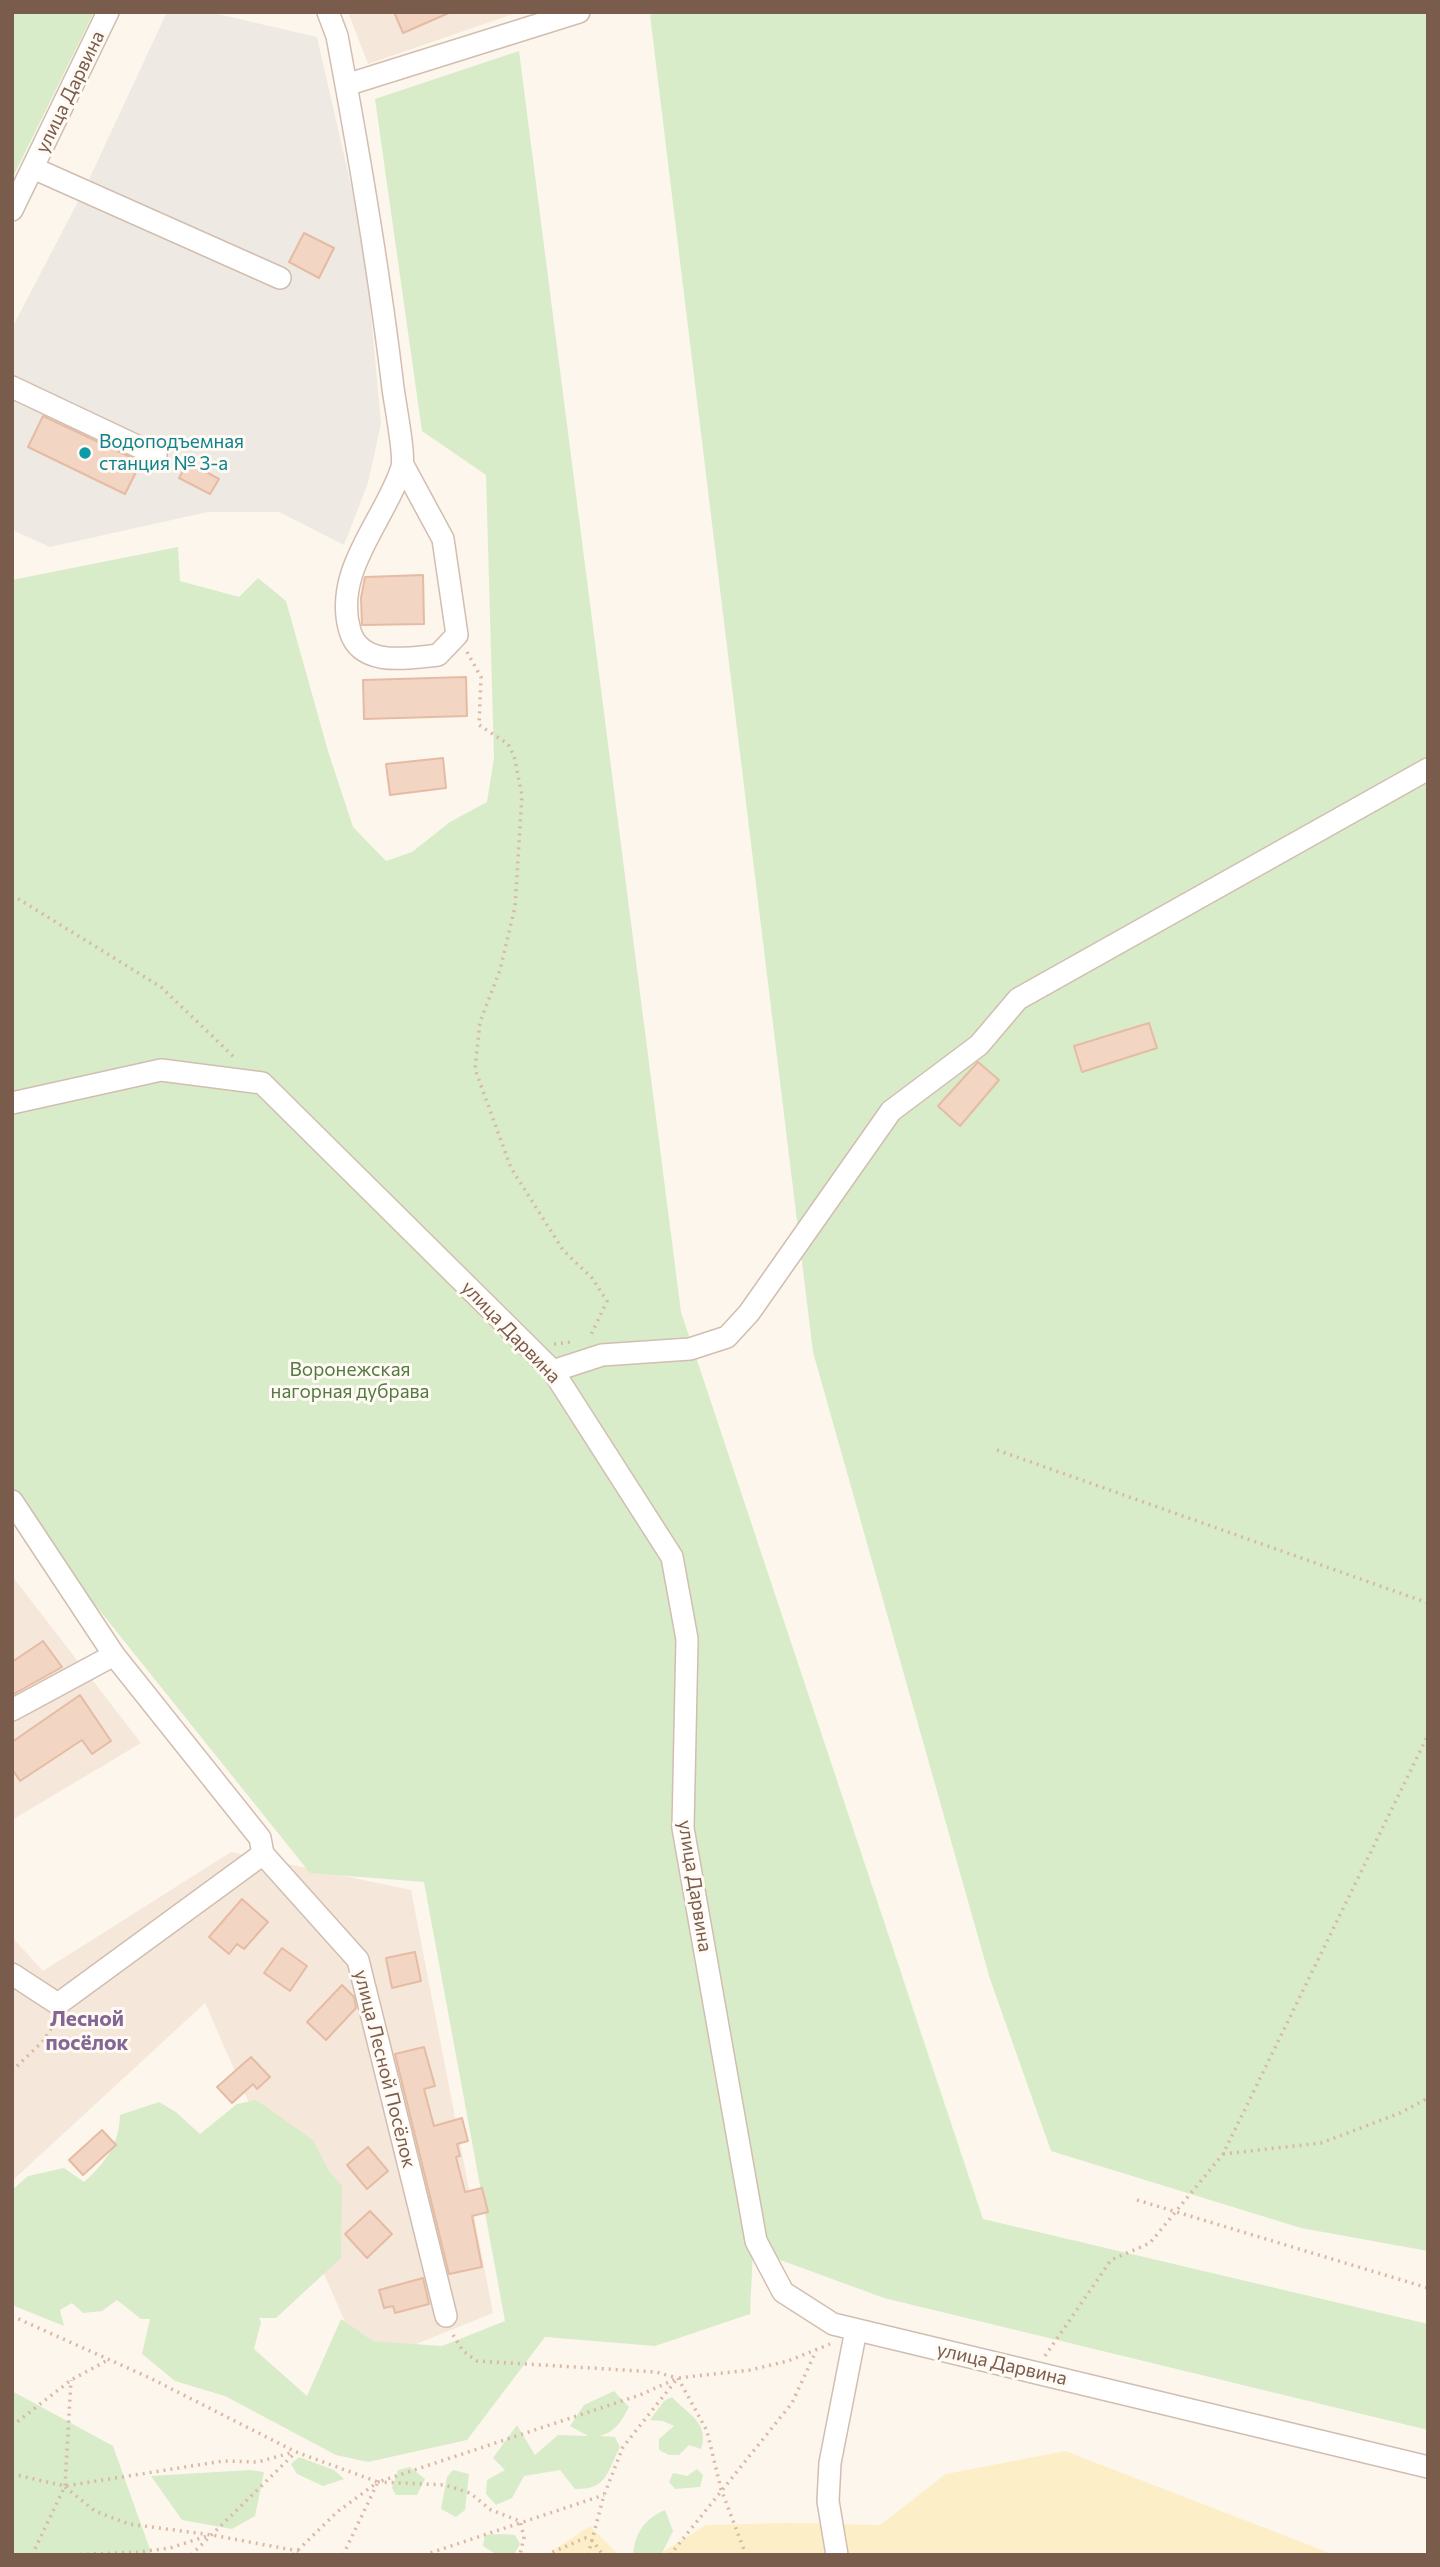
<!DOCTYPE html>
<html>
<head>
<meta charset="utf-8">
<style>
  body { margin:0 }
  #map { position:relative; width:1440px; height:2567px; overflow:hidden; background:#fdf6ec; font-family:Commissioner,sans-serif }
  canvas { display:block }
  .frame { position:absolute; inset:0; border:14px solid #7a5c4d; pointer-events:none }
</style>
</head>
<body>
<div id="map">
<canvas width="1440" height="2567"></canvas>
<div class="frame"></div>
</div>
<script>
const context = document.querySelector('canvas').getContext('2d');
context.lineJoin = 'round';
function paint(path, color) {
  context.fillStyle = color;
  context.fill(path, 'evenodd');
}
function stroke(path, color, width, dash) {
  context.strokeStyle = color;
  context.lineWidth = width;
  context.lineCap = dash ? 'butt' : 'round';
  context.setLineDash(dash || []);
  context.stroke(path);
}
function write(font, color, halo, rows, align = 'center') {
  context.font = font + ' Commissioner,sans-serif';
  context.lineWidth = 6;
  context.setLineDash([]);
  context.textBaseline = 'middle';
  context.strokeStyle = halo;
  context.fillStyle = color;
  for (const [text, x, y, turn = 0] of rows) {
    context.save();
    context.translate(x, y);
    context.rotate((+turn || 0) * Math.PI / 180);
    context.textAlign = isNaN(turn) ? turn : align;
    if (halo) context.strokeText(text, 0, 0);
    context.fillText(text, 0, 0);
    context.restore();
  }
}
const residential = new Path2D(`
  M348 12H519L368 64Z
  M12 1576 141 1743 12 1820Z
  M231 1852 411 1890 493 2313 364 2365 205 2003 12 2181V1937L43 1971Z`);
const industrial = new Path2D(`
  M167 12H209L317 37 365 247 381 424 368 483 344 545 279 512H208L50 547 12 530V328L84 190Z`);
const green = new Path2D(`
  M12 12H94L12 179Z
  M658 12H1428V2251L1301 2228 1051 2151 990 1979 813 1352 650 15Z
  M519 51 681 1312 983 2219 1428 2324V2430L884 2298 753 2250 750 2314 655 2346 545 2337 467 2440 368 2462 336 2455 225 2396 175 2381 142 2354 150 2319H141L117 2300 102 2311 83 2313 72 2303 60 2310 64 2326 12 2305V2190L28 2176 64 2168 84 2182C105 2163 119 2145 120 2115L159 2102 176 2112 200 2134 237 2104 256 2100 313 2140 329 2171 342 2186 341 2258 276 2318H259L261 2322 254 2349 307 2396 341 2319 373 2341 442 2346 505 2321 424 1882 310 1873 60 1561 12 1486V580L178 547 180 581 239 597 258 578 286 601 328 751 353 827 386 861 412 852 450 822 487 802 494 758 486 475 422 431 375 99Z
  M12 2391 113 2446 152 2555H12Z
  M614 2391 629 2407C621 2422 616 2431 600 2436L615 2437 620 2447C607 2472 607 2490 575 2489L560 2470 524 2476 512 2498 496 2505 486 2494 487 2480 505 2470 493 2458 517 2425 535 2455 558 2435 588 2436 570 2426 584 2405Z
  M672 2397C687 2414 710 2422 701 2449L689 2445 679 2455H669L659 2450V2439L674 2426 663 2421 650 2420 664 2401Z
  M299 2457 334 2470 344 2479 323 2486 297 2474 291 2464Z
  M410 2467 425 2479 417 2495H396L392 2488 398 2470Z
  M697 2469 703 2475 700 2487 675 2489 669 2482 673 2473 687 2476Z
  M250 2470 264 2472 255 2516 232 2529 182 2520 151 2476Z
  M453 2470 469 2474 465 2510 456 2517 441 2509 447 2477Z
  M665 2510 673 2531 661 2555H633C635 2532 645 2519 665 2510Z
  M502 2534 515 2535 520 2544 514 2555H497L483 2546 485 2535Z`);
const sand = new Path2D(`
  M1065 2451 1335 2555H658L706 2525 791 2523 880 2525 946 2474Z
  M590 2526 619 2555H546Z`);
const building = new Path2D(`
  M394 12H451L403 33Z
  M304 233 334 248 319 278 289 262Z
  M43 416 141 462 125 494 28 447Z
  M188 462 219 479 210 494 179 478Z
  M423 575 424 624 362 625 361 598 365 577Z
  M466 677 467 716 364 719 363 680Z
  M443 758 446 788 390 795 386 764Z
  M1149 1023 1157 1048 1082 1072 1074 1046Z
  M978 1062 999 1080 960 1126 938 1106Z
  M43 1641 62 1667 12 1695V1662Z
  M80 1695 111 1741 92 1754 82 1740 20 1781 12 1769V1742Z
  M242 1899 268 1922 244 1949 237 1944 229 1954 209 1937Z
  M282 1948 307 1966 290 1991 264 1973Z
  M415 1952 421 1981 392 1988 386 1958Z
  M342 1985 354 1997 356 2008 326 2040 307 2022Z
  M424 2047 435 2086 424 2089 434 2126 462 2118 468 2141 457 2144 460 2156 456 2157 465 2192 482 2188 488 2212 472 2216 482 2267 449 2274 395 2054Z
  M251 2057 270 2077 257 2089 253 2084 232 2103 217 2087Z
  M102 2130 116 2145 83 2175 69 2160Z
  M368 2147 388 2171 367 2189 347 2165Z
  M370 2211 392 2234 367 2258 345 2234Z
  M423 2278 429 2304 395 2313 393 2306 384 2308 379 2290Z`);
const path = new Path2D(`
  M467 652 481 677 479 725 508 744 514 756 522 795 515 907 500 970 480 1022 475 1069 511 1168 563 1250 592 1278 607 1301 590 1337
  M12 895 161 987 235 1058
  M554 1344 571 1342
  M997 1450 1428 1603
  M12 2071 43 2041 54 2024
  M1223 2154 1321 2143 1400 2113 1428 2098
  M1137 2200 1428 2288
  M12 2316 150 2378 296 2452 378 2482 640 2395 678 2378 750 2370 788 2361 830 2344
  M453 2335 463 2351 477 2361 656 2372 677 2378
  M1045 2356 1111 2260 1150 2243 1223 2154 1428 1735
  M678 2378 707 2431 721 2489 746 2555
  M12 2426 71 2380 106 2361
  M12 2474 65 2486 223 2461 258 2462 294 2452
  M65 2487 95 2511 129 2524 212 2535 298 2551 304 2555
  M32 2555 65 2486 71 2380
  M66 2555 139 2552 170 2548 210 2535
  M191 2555 295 2453
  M293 2555 337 2512 378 2482 445 2485 470 2493 491 2510 520 2521 524 2537 520 2555
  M343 2555 377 2484
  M424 2555 604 2495
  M546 2555 585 2538 593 2541 603 2555
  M588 2555 604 2495 623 2447 677 2379
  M670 2555 792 2403 816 2351`);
const minor = new Path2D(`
  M328 12 337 36C359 153 379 270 393 388 395 404 405 454 402 467 386 519 332 571 350 631 361 668 409 658 438 655L457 635 443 539 403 465
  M346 85 579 12
  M33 168 280 278
  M12 210 108 12
  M12 387 156 455
  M12 1103 161 1070 262 1083 553 1371 672 1557 687 1639 683 1828 756 2241 783 2292 833 2324 1428 2467
  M553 1371 602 1355 690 1349 727 1337 749 1313 891 1111 979 1045 1018 999 1428 769
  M12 1501 114 1655 260 1838 263 1854 58 2004 12 1974
  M12 1710 114 1655
  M263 1854 358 1960 446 2316
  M837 2555 828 2501 830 2463 856 2330`);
const markers = [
  [85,453,7,"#0f9aa8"]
];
const streetNames = [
  ["улица Дарвина",70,92,-64],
  ["улица Дарвина",511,1332,46],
  ["улица Дарвина",695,1886,81],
  ["улица Лесной Посёлок",385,2069,76],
  ["улица Дарвина",1002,2364,13]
];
const cultureNames = [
  ["Водоподъемная",99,442],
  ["станция № 3-а",99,464]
];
const parkNames = [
  ["Воронежская",350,1370],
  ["нагорная дубрава",350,1392]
];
const neighbourhoodNames = [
  ["Лесной",87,2019],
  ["посёлок",87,2043]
];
paint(residential, '#f5e8da');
paint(industrial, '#efe9e4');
paint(green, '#d8ecc9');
paint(sand, '#fcefc7');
paint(building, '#f3d5c3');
stroke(building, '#e6bba3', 2);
stroke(minor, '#d1beb0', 24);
stroke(path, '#d9b8a5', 3.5, [2, 5]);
stroke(minor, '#fff', 21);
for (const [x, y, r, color] of markers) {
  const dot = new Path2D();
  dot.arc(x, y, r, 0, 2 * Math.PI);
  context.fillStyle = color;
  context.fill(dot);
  stroke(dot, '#fffaf3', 2.5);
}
write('19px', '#7a5c4d', '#fffaf3', streetNames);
write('19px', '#0d838f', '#fffaf3', cultureNames, 'left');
write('19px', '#537a41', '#fffaf3', parkNames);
write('bold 21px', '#846695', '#fffaf3', neighbourhoodNames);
</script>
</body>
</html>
